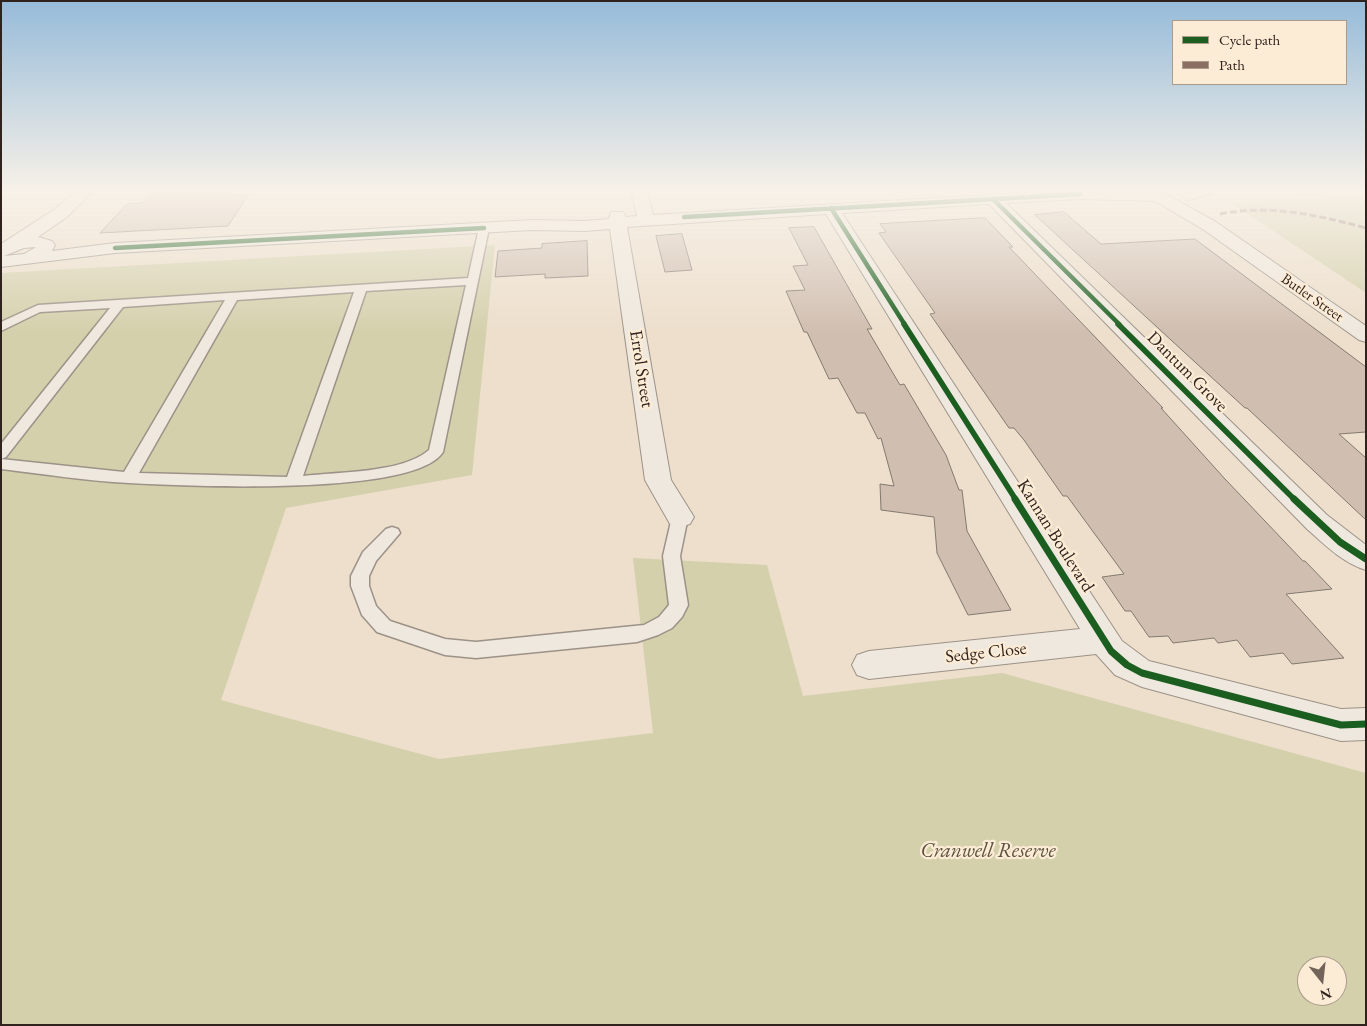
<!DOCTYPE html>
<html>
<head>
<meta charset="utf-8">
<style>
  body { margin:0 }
  #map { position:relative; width:1367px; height:1026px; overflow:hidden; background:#eddfcc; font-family:"EB Garamond",serif }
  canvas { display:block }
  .frame { position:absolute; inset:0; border:2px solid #30221d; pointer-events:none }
  .legend { position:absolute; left:1172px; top:20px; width:175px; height:65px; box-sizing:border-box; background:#fcecd5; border:1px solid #aa9b8b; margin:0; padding:6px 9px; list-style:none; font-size:15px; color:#30221d }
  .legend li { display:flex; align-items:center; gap:10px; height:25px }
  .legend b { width:25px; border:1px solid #aa9b8b }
  .north { position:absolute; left:1297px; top:956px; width:50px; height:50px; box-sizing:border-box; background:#fcecd5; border:1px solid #aa9b8b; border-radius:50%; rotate:164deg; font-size:14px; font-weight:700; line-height:20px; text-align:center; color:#30221d }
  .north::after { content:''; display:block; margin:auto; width:18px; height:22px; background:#72645a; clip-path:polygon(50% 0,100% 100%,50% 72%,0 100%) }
</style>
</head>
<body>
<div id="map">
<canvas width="1367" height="1026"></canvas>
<div class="frame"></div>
<ul class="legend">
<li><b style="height:6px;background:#1b5e20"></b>Cycle path</li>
<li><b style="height:6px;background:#8d6e63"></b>Path</li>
</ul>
<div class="north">N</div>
</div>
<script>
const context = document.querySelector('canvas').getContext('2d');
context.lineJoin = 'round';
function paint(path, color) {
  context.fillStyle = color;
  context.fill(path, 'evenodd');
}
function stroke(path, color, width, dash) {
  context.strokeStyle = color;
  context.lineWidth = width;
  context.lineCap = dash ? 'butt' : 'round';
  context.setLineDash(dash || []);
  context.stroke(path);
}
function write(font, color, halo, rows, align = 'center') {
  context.font = font + ' "EB Garamond",serif';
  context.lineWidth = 4.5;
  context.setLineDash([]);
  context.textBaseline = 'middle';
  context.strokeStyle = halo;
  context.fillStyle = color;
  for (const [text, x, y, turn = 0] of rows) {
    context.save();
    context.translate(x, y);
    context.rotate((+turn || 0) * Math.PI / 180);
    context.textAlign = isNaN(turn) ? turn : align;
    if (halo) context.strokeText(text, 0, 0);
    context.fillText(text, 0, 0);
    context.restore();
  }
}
const green = new Path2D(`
  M1366 195V293L1230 202Z
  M495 245 472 475 286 508 221 700 439 759 653 733 633 558 767 565 803 696 1002 673 1366 773V1025H1V273ZM1307 966H1337V996H1307Z`);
const building = new Path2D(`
  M152 191H232L229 195 249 194 228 226 100 233 127 204 142 203Z
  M1064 212 1101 244 1195 239 1366 367V432L1339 434 1366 458V520L1247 408H1245L1035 215Z
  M985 218 1013 247H1009L1163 408H1161L1225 479 1303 561H1305L1332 589 1286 594 1344 658 1292 664 1283 653 1250 657 1237 640 1218 643 1214 638 1173 643 1168 636 1149 637 1131 611H1125L1102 577 1124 574 1067 496H1063L1024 440 1014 428H1009L930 314 935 313 879 233 886 232 880 224Z
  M814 227 872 329H867L900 385 904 384 946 455 959 490H962L967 531 1011 610 968 615 937 553 934 517 881 510 880 484 894 486 881 438 878 439 865 413H857L838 378 829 379 807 332H804L786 291 805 290 793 266 808 265 789 228Z
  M682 234 692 270 665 272 656 236Z
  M587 241 588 276 545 278V274L495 277 498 251 542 248V244Z`);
const lane = new Path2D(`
  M484 225 489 228 443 452C415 497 183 486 129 483 87 481 44 474 1 469V459L124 472 225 300 123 307 6 457 1 459V444L110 308 40 312 1 331V322L38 305 468 278 479 228ZM466 285 429 450C403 473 337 472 303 476L366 291ZM354 292 287 477 139 473 237 300Z
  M680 511 686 513 688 517 680 556 688 605 682 617 672 628 658 635 637 642 476 658 445 655 377 632 362 615 351 586V576L363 552 386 529 392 527 398 529 400 533 376 561 369 576V586L376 606 390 621 445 639 476 642 644 625 659 617 669 605 663 556 672 517 674 513Z`);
const street = new Path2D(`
  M76 191H93L67 217 38 237 52 241 55 245 52 251 115 243 532 220 585 221 609 219 611 212H623L626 217 637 216 631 191H647L653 215 1052 191H1154L1167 195 1216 222 1366 326V342L1359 340 1204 230 1155 201 1080 199 1006 203 1327 515 1366 545V570C1343 563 1325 545 1307 529L989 204 842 213 1122 641 1149 661 1341 709 1366 708V740L1341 741 1142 687 1115 675 1096 654 869 679 857 675 852 665 857 655 869 651 1080 629 826 214 627 227 671 480 694 517 690 524 680 527 670 524 645 480 610 229 585 231 532 230 115 253 1 267V244L55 209ZM36 247 24 254 4 256 24 248Z
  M1186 191H1212L1210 194 1189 200 1181 195Z`);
const quiet = new Path2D(`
  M1220 214C1271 204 1317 215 1366 228`);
const cyclewayFar2 = new Path2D(`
  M993 199 1120 325
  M831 208 905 325
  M684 217 1080 194
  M115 248 484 228`);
const cyclewayFar1 = new Path2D(`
  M904 324 1016 500
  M1118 324 1295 500`);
const cycleway = new Path2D(`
  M1015 499 1111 651 1127 665 1142 673 1341 725 1366 724
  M1294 499 1340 542 1366 559`);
const farStreetnames = [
  ["Butler Street",1312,298,35]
];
const streetNames = [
  ["Errol Street",641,369,81],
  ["Dantum Grove",1187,372,45],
  ["Kannan Boulevard",1055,536,58],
  ["Sedge Close",986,653,-6]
];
const nearParknames = [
  ["Cranwell Reserve",988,851]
];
paint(green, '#d4d0ac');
paint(building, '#d0beb0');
stroke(building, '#82796f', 1);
stroke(lane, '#9c9287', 3);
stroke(street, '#9c9287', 2);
paint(lane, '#efe8df');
paint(street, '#efe8df');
stroke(quiet, '#8d6e63', 3, [7, 3]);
stroke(cyclewayFar2, '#1b5e20', 4.5);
stroke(cyclewayFar1, '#1b5e20', 5.5);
stroke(cycleway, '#1b5e20', 7);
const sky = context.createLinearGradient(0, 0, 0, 334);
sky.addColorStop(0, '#96bbd9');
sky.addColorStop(0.57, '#f7f1e8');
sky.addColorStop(1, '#f7f1e800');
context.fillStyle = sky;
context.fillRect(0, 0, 1367, 334);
write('15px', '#30221d', '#fcecd5', farStreetnames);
write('18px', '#30221d', '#fcecd5', streetNames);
write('italic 21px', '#5b5240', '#fcecd5', nearParknames);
</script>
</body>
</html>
